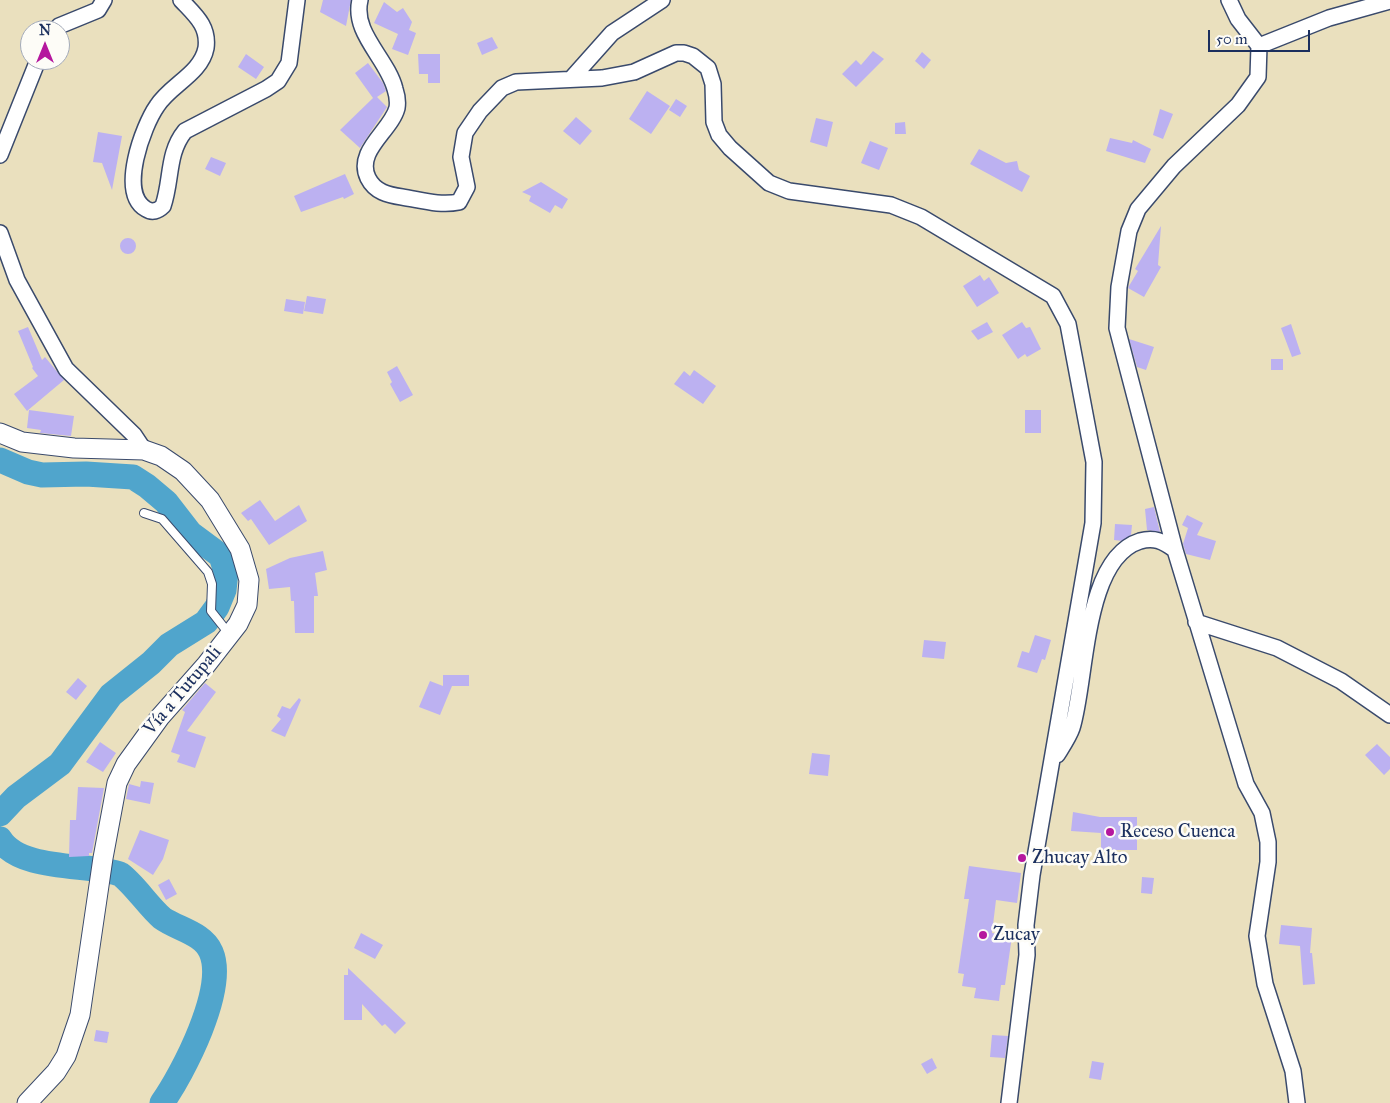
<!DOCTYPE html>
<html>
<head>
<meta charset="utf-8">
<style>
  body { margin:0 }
  #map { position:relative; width:1390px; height:1103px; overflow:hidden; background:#eae0be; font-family:"IM FELL Great Primer",serif }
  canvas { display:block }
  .north { position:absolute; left:20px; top:20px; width:50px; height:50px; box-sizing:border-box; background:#fdfcf7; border:1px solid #a3aaba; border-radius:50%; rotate:0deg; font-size:14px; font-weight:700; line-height:20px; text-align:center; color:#1b2f5e }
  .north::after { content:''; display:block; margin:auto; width:18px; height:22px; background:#b5179e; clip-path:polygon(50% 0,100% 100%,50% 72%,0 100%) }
  .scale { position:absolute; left:1208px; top:30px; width:102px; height:22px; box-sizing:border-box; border:2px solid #1b2f5e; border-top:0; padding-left:6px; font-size:15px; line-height:18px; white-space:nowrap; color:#1b2f5e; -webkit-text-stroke:4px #fdfcf7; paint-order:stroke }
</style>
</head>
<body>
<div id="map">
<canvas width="1390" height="1103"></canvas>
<div class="north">N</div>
<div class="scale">50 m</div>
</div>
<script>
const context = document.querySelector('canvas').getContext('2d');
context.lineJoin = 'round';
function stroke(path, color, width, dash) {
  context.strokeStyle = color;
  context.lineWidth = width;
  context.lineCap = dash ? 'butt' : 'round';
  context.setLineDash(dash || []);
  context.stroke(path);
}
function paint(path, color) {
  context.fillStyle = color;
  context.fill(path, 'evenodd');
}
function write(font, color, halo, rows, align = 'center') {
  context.font = font + ' "IM FELL Great Primer",serif';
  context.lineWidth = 5;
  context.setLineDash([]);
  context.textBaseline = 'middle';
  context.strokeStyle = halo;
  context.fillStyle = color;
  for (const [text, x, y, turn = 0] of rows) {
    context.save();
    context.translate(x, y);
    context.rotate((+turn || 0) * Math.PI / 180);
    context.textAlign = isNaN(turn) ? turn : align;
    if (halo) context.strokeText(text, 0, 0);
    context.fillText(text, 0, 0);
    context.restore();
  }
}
const river = new Path2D(`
  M0 460 28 472 42 475 86 474 133 477 147 486 166 502 190 533 221 556 226 572 224 590 217 607 206 622 169 645 151 663 111 695 60 764 16 797 0 814
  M0 839C17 867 72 865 101 870 106 871 115 872 120 874 134 884 148 906 162 918 177 929 203 933 211 952 227 989 183 1073 162 1103`);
const building = new Path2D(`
  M323 0H351L346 26 320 12Z
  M384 2 397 12 403 8 412 22 409 30 416 33 408 55 392 49 398 34 374 23Z
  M492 37 498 48 482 55 477 43Z
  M873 51 884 59 856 87 842 74 856 60 861 65Z
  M922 52 931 60 924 69 915 61Z
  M246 54 264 67 256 79 238 67Z
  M418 54H440V83H428V74H419Z
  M368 63 383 83 386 91 377 97 387 107 360 148 340 130 373 98 355 73Z
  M647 91 670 106 651 134 629 119Z
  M676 99 687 106 680 117 669 110Z
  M1160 109 1173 114 1163 139 1153 135Z
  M576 117 592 131 580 145 563 131Z
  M816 118 833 122 827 147 810 142Z
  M905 122 906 134H895V123Z
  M98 132 122 136 112 190 102 163 93 162Z
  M1110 138 1132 143 1133 140 1151 149 1145 163 1106 151Z
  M870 141 888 148 879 170 861 163Z
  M979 149 1006 163 1017 161 1019 170 1030 176 1022 192 970 164Z
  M211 157 226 163 220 176 205 169Z
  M345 174 354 194 344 199 343 197 301 212 294 196Z
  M541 182 568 199 562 209 555 205 550 213 529 201 531 196 522 192Z
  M1161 226 1158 265 1161 267 1144 297 1128 288 1129 286 1138 271 1135 269Z
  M120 246a8 8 0 1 1 16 0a8 8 0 1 1-16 0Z
  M980 275 984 281 989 277 999 293 977 307 963 286Z
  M307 296 326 299 323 314 304 311Z
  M286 299 305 302 303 314 284 311Z
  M987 322 993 332 978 340 971 331Z
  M1022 322 1026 328 1030 327 1041 349 1027 357 1025 354 1018 359 1002 335Z
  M1291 324 1301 354 1292 357 1281 328Z
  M28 327 42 360 45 357 64 380 27 411 14 394 38 376 32 368 33 367 18 331Z
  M1129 339 1154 347 1146 370 1137 367Z
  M1271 359H1283V370H1271Z
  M397 366 413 395 400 402 390 384 392 382 387 372Z
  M694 370 716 386 703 404 674 384 684 371 690 376Z
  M29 410 74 416 71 436 40 433 41 430 27 428Z
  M1025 410H1041V433H1025Z
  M260 500 275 521 299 505 307 521 269 545 251 519 248 521 241 513Z
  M1154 507 1160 532 1147 530 1145 509Z
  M1187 515 1203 523 1197 535 1216 541 1210 560 1186 554 1183 544 1188 528 1182 525Z
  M1115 524 1132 525 1131 535 1122 541 1114 540Z
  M323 551 327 570 315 573 318 596H314V633H295L294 601H291L290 587 269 589 266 569 290 558Z
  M1035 635 1051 640 1045 660 1042 659 1037 673 1017 667 1022 651 1029 653Z
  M924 640 946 642 944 659 922 657Z
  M443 675H469V686H452L440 715 419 707 430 681 443 686Z
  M78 678 87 686 76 700 66 692Z
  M205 683 216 692 187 731 206 737 195 768 177 762 180 755 171 752 185 712 182 710Z
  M299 698 301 700 285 737 271 731 281 719 277 716 282 706 290 709Z
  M100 742 116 753 103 772 86 762Z
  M1377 744 1390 757V769L1384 775 1365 755Z
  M812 753 830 755 828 776 809 774Z
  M141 781 154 783 150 804 126 799 129 784 140 787Z
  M78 787 104 788 92 853H89V856L69 857 70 820H76Z
  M1073 812 1100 817H1137V850H1101V833L1071 831Z
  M140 830 169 840 163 859 153 875 128 859Z
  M969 866 1021 873 1017 903 996 900 992 933 1012 936 1005 985H1001L999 1001 974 998 976 988 962 986 964 974 958 973 969 899H964Z
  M1142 877 1154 878 1152 894 1141 893Z
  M169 879 177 894 166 900 158 885Z
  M1281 925 1312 928 1310 953H1312L1315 984 1303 985 1300 946 1279 944Z
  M361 933 383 945 375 959 354 948Z
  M348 968 406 1023 395 1034 385 1024 382 1026 362 1004V1020H344V975H348Z
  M96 1030 109 1032 107 1043 94 1041Z
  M992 1035 1008 1036 1005 1058 990 1057Z
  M932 1058 937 1068 927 1074 921 1064Z
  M1092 1061 1104 1063 1101 1080 1089 1078Z`);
const service = new Path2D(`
  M144 513 162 519 208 572 212 584 211 611 230 635`);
const minor = new Path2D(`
  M181 0C195 15 209 26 206 48 201 74 170 85 157 106 143 126 118 193 146 209 152 213 158 211 163 206 172 180 167 153 185 131L266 89 278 81 289 63 297 0
  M360 0C352 33 387 58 395 89 397 95 398 102 397 108 391 131 355 151 368 178 375 192 388 195 402 197 421 200 440 206 459 202L467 187 461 157 465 133 480 111 502 88 516 82 602 78 634 72 676 53H684L693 56 708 68 713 84 714 122 719 135 730 148 769 183 789 191 891 205 921 217 1053 296 1068 324 1094 462 1093 523 1032 875 1026 925 1027 955 1009 1103
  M55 30 59 26 98 10 104 0
  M1259 46 1329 18 1390 1
  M571 79 612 33 662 0
  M0 155 38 60
  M0 233 17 280 66 369 134 435 144 450
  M1175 550 1117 328 1119 287 1129 231 1138 209 1174 166 1238 105 1258 77 1259 46 1238 19 1229 0
  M1196 622 1277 648 1341 681 1390 715
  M1057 755C1062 747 1069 737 1072 728 1087 680 1083 559 1140 541 1154 537 1163 541 1175 550L1246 784 1262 813 1268 842V862L1257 936 1265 984 1293 1071 1297 1103`);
const tertiary = new Path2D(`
  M0 433 22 442 74 448 144 450 161 456 183 471 210 500 240 549 249 580 247 605 238 624 206 665 160 717 126 764 117 783 103 858 80 1015 66 1056 56 1072 27 1103`);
const markers = [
  [1110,832,5,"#b5179e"],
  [1022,858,5,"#b5179e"],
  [983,935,5,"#b5179e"]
];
const streetNames = [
  ["Vía a Tutupali",183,691,-50]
];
const poiNames = [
  ["Receso Cuenca",1120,832],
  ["Zhucay Alto",1032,858],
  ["Zucay",993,935]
];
stroke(river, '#50a5cc', 25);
paint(building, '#bcb1f1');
stroke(service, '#3a4a6c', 10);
stroke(minor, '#3a4a6c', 18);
stroke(tertiary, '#3a4a6c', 21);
stroke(service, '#fff', 8);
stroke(minor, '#fff', 15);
stroke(tertiary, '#fff', 19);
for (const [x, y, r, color] of markers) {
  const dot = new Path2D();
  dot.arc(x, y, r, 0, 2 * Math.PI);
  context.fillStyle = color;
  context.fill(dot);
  stroke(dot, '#fdfcf7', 2);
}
write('19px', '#1b2f5e', '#fdfcf7', streetNames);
write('19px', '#1b2f5e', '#fdfcf7', poiNames, 'left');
</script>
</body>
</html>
